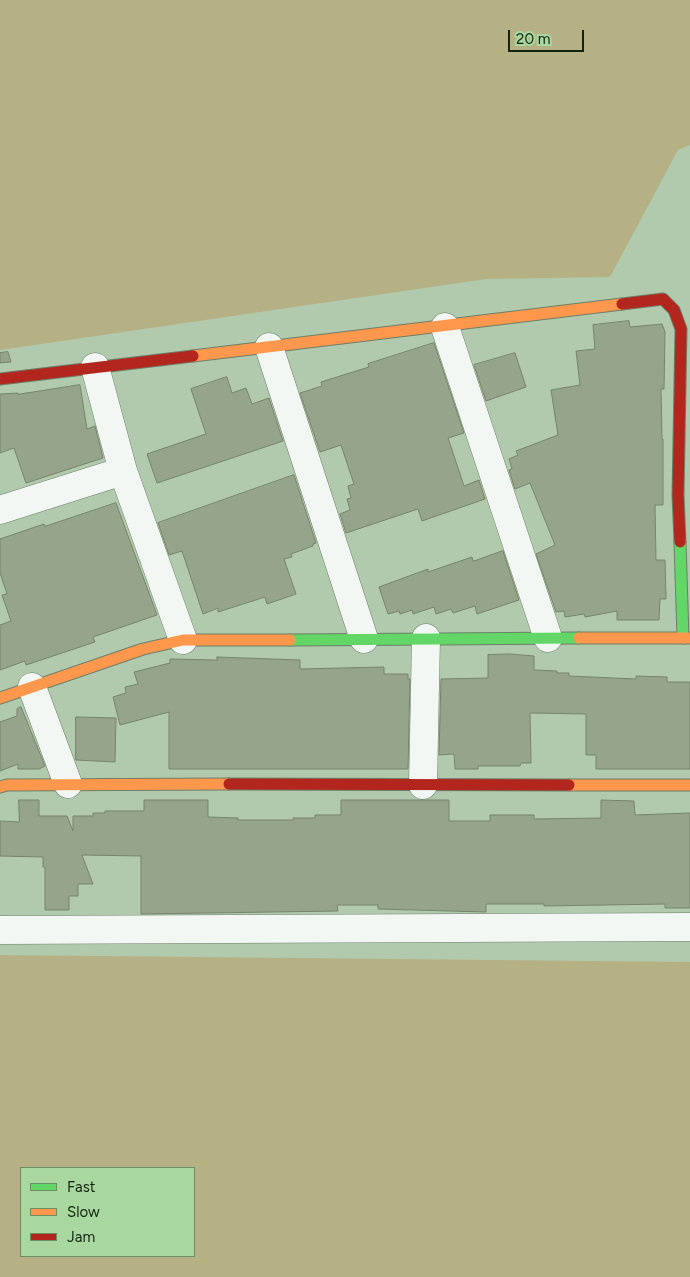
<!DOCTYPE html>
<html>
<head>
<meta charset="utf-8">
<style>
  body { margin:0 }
  #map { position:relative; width:690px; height:1277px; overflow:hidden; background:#b1caad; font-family:Figtree,sans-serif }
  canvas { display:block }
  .legend { position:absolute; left:20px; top:1167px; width:175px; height:90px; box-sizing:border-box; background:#a9d7a0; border:1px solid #6d8f66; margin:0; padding:6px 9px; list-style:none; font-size:15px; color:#12230f }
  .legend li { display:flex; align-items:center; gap:10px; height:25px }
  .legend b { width:25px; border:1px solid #6d8f66 }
  .scale { position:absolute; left:508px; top:30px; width:76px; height:22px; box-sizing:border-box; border:2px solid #12230f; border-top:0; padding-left:6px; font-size:15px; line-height:18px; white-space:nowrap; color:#12230f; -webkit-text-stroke:4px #a9d7a0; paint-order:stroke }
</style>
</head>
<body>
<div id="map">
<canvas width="690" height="1277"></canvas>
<ul class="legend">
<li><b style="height:6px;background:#63d668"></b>Fast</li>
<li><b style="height:6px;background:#ff974d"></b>Slow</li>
<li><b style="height:6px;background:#b3261e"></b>Jam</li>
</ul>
<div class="scale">20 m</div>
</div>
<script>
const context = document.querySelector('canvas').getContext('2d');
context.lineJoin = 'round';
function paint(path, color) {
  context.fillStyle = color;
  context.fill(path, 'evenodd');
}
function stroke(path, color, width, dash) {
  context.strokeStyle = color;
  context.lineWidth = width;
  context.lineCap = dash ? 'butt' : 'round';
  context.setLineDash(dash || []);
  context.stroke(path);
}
const green = new Path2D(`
  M0 0H690V145L678 150 610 277 486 279 0 350Z
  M0 955 690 962V1277H0ZM194 1168V1256H21V1168Z`);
const building = new Path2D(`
  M629 321 630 327 662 324 665 332 664 389H661L662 439H663V505H655L656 560H665L666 599H660L659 620H617V611L585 617 584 614 565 617 564 611 556 612 536 554 555 545 530 483 515 489 509 470 512 469 509 459 518 455 516 451 558 435 551 390 580 385 576 351 595 349 593 325Z
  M434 343 464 433 448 438 464 486 479 480 485 499 422 521 418 509 346 533 340 514 350 510 347 499 351 498 348 486 354 484 341 445 320 452 300 393 322 386 321 382 369 367 368 364Z
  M8 352 11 362 0 363V353Z
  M515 353 526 387 486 401 474 365Z
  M227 377 232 393 246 388 252 404 269 398 283 441 157 483 147 454 206 434 191 389Z
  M80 385 87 429 95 426 103 458 26 483 14 448 0 453V394L18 393V394Z
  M294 475 316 543 313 544V546L291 554 292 557 284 559 296 594 267 604 265 597 218 612V608L203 614 182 551 169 555 158 523Z
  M116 503 157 615 93 637 95 642 26 665 25 661 0 670V625L11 621 2 595 7 594 0 573V539L44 524 45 526Z
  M503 551 519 600 477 614 475 606 453 613 451 609 436 614 434 607 413 614 412 610 400 614 399 611 388 614 379 587 428 569V572L472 557 473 561Z
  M510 654 534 656V670L557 671V673H569V676L636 679V676L667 677V682H690V769H596V755H586V714L530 713 531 763H521L520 766H478V769H455L454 754 439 755 441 679 488 678V655Z
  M217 657 300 660V669L384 667V674H408V679H410L408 769H169V712L120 725 113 697 126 693 125 687 138 684 134 672 170 663V659L217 660Z
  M21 707 45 766 39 769H18V764L0 771V722L17 716V709Z
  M76 717 116 718 115 762 76 760Z
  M19 800H39V816H67L73 831V816H93V813H105V811H144V800H208V817L238 818V820H293V818H315V815H341V800H449V821H490V815H534V819L601 818V800L634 801 635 815 690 813V908H665V904L544 906V904H486V912L378 909V905H337L338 911 141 914V856L82 855 93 884H78V896H69V910H45V867H43V857L0 856V821L19 822Z`);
const street = new Path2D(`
  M445 327 548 638
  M269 347 364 639
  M95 367 123 471 183 640
  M0 510 123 471
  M32 687 68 784
  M423 785 426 638
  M0 930 690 927`);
const fast = new Path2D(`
  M680 542 683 638
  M290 640 579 638`);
const slow = new Path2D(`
  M193 356 622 304
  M579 638H690
  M0 698 143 649 183 640H290
  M569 785H690
  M0 787 7 785 229 784`);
const jam = new Path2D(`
  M622 304 663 299 674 310 681 329 678 495 680 542
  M0 379 193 356
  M229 784 569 785`);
paint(green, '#b6b085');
paint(building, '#96a48b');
stroke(building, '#76846a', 1);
stroke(street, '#6c7f69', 29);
stroke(fast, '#6c7f69', 13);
stroke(slow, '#6c7f69', 13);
stroke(jam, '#6c7f69', 13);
stroke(street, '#f3f7f3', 28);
stroke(fast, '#63d668', 11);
stroke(slow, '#ff974d', 11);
stroke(jam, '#b3261e', 11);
</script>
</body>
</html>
